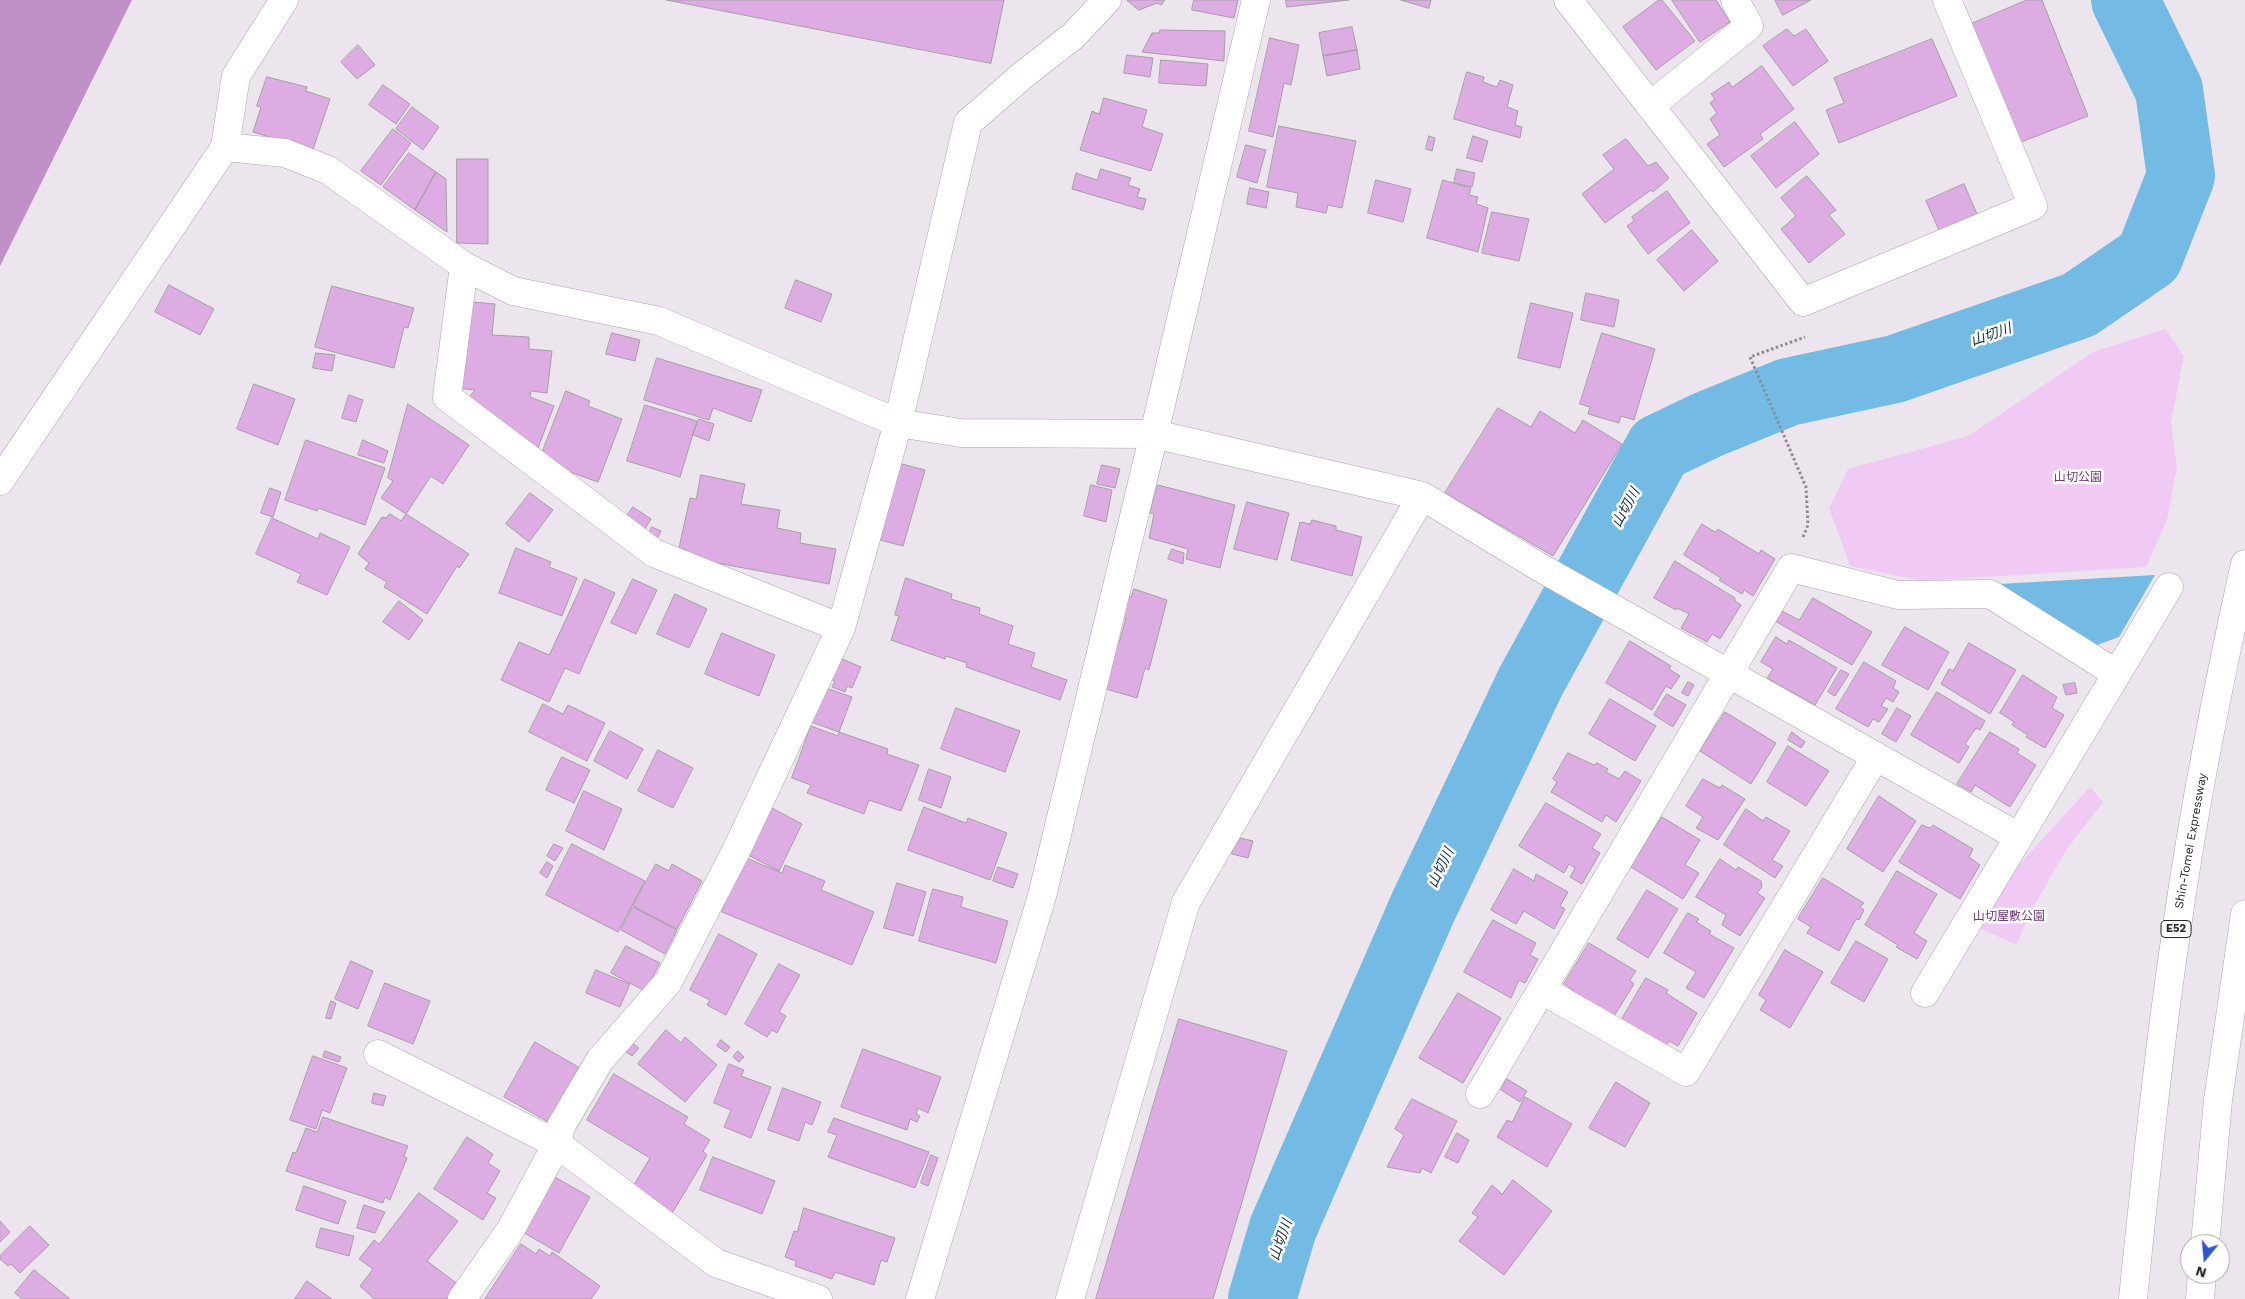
<!DOCTYPE html>
<html>
<head>
<meta charset="utf-8">
<style>
  body { margin:0 }
  #map { position:relative; width:2245px; height:1299px; overflow:hidden; background:#ede5ee; font-family:"Work Sans",sans-serif }
  canvas { display:block }
  .north { position:absolute; left:2180px; top:1234px; width:50px; height:50px; box-sizing:border-box; background:#fff; border:1px solid #a9a8a9; border-radius:50%; rotate:197deg; font-size:14px; font-weight:700; line-height:20px; text-align:center; color:#282528 }
  .north::after { content:''; display:block; margin:auto; width:18px; height:22px; background:#3256c7; clip-path:polygon(50% 0,100% 100%,50% 72%,0 100%) }
</style>
</head>
<body>
<div id="map">
<canvas width="2245" height="1299"></canvas>
<div class="north">N</div>
</div>
<script>
const context = document.querySelector('canvas').getContext('2d');
context.lineJoin = 'round';
function paint(path, color) {
  context.fillStyle = color;
  context.fill(path, 'evenodd');
}
function stroke(path, color, width, dash) {
  context.strokeStyle = color;
  context.lineWidth = width;
  context.lineCap = dash ? 'butt' : 'round';
  context.setLineDash(dash || []);
  context.stroke(path);
}
function write(font, color, halo, rows, align = 'center') {
  context.font = font + ' "Work Sans","Noto Sans JP",sans-serif';
  context.lineWidth = 5;
  context.setLineDash([]);
  context.textBaseline = 'middle';
  context.strokeStyle = halo;
  context.fillStyle = color;
  for (const [text, x, y, turn = 0] of rows) {
    context.save();
    context.translate(x, y);
    context.rotate((+turn || 0) * Math.PI / 180);
    context.textAlign = isNaN(turn) ? turn : align;
    if (halo) context.strokeText(text, 0, 0);
    context.fillText(text, 0, 0);
    context.restore();
  }
}
const green = new Path2D(`
  M2165 329 2184 356 2171 422 2177 467 2167 520 2146 567 1922 581 1850 566 1829 508 1848 469 1968 436 2093 352Z
  M2090 787 2103 802 2067 849 2035 904 2016 945 1980 928 2015 869Z`);
const forest = new Path2D(`
  M0 0H132L0 266Z`);
const water = new Path2D(`
  M2155 575 2119 637 2097 645 1999 584Z`);
const river = new Path2D(`
  M1262 1299 1283 1228 1424 905 1531 681 1659 448 1707 425 1788 392 1895 369 2079 305 2149 257 2181 176 2169 90 2125 0`);
const building = new Path2D(`
  M667 0H1004L991 63Z
  M1127 0H1165L1161 5 1157 3 1139 10Z
  M1194 0H1238L1234 18 1192 10Z
  M1286 0H1349L1287 7Z
  M1401 0H1431L1429 8Z
  M1659 0H1662L1695 41 1656 70 1623 27Z
  M1672 0H1716L1730 22 1700 42Z
  M1775 0H1811L1783 15Z
  M2027 0H2042L2088 116 2016 144 1964 27Z
  M1352 27 1357 50 1323 56 1319 33Z
  M1787 29 1794 36 1806 29 1828 61 1793 86 1763 46Z
  M1160 30 1225 31 1224 61 1142 52 1152 33H1159Z
  M1270 38 1299 45 1291 85 1284 83 1273 137 1249 131Z
  M1932 39 1957 96 1839 143 1826 110 1844 103 1834 78Z
  M358 45 375 65 357 79 341 62Z
  M1357 50 1360 69 1327 76 1323 56Z
  M1127 55 1153 58 1150 77 1124 73Z
  M1161 60 1208 64 1206 86 1159 83Z
  M1762 66 1794 109 1760 134 1763 139 1724 167 1707 144 1720 135 1710 119 1717 113 1710 103 1715 99 1711 94 1729 82 1732 87Z
  M1467 72 1484 77 1483 82 1497 87 1500 80 1513 85 1507 107 1518 111 1515 125 1522 127 1520 138 1454 119Z
  M267 77 307 87 306 91 330 99 311 155 289 143 253 132 261 107 257 106Z
  M383 85 410 104 396 124 369 105Z
  M1104 98 1147 110 1142 127 1163 134 1151 171 1080 150 1092 111 1099 114Z
  M412 107 439 127 423 150 396 129Z
  M1795 122 1819 154 1776 188 1751 156Z
  M1279 126 1356 141 1342 208 1328 205 1326 213 1296 207 1298 193 1267 187Z
  M393 129 411 143 381 185 361 171Z
  M1429 136 1435 138 1432 151 1426 149Z
  M1473 136 1488 141 1482 162 1467 158Z
  M1626 139 1648 166 1656 162 1669 178 1653 192 1651 190 1605 223 1582 194 1614 169 1603 155Z
  M1246 145 1266 150 1257 183 1237 177Z
  M409 153 436 172 415 210 383 187Z
  M457 159H488V244L457 243Z
  M1101 169 1131 178 1128 185 1140 189 1137 197 1146 199 1143 210 1072 189 1076 173 1097 180Z
  M1457 169 1475 173 1472 187 1454 183Z
  M436 172 446 179 447 232 415 210Z
  M1807 176 1836 210 1829 215 1845 234 1809 263 1781 229 1796 216 1781 198Z
  M1376 180 1411 189 1403 222 1368 213Z
  M1443 180 1471 188 1469 195 1478 197 1476 204 1488 208 1478 252 1427 238Z
  M1964 184 1977 214 1939 230 1926 201Z
  M1250 188 1269 192 1266 208 1247 204Z
  M1667 191 1690 223 1648 254 1627 226 1634 221 1632 217Z
  M1492 212 1529 219 1519 261 1482 253Z
  M1692 230 1718 261 1684 291 1657 260Z
  M796 280 832 294 821 322 785 308Z
  M169 285 214 309 200 335 155 312Z
  M332 286 414 308 408 328 404 327 394 368 315 347Z
  M1586 293 1619 300 1614 327 1581 320Z
  M463 301 495 304 492 335 529 337V349L552 351 547 393 531 391 530 397 554 406 538 448 512 439 467 400 475 390 455 388Z
  M1531 303 1573 313 1560 368 1518 358Z
  M612 333 640 340 635 361 606 354Z
  M1602 333 1655 349 1634 420 1621 416 1619 423 1588 414 1590 407 1580 404Z
  M316 353 335 355 332 371 313 368Z
  M657 358 762 390 751 422 713 408 709 420 644 400Z
  M254 384 295 399 278 445 237 429Z
  M566 391 590 401 588 406 622 419 598 482 539 461Z
  M349 395 363 400 356 422 342 418Z
  M408 404 469 445 443 484 431 476 406 514 381 498 393 481 388 478Z
  M645 405 697 421 680 477 627 461Z
  M1498 408 1531 427 1540 411 1575 433 1583 420 1622 444 1553 556 1445 493Z
  M699 419 714 424 709 441 693 435Z
  M306 440 385 468 365 525 318 508 317 511 285 500Z
  M363 440 388 451 384 463 358 455Z
  M898 463 925 470 903 546 876 539Z
  M1102 465 1120 469 1115 488 1097 484Z
  M701 475 745 484 741 504 780 510 777 528 801 533 800 543 836 549 829 584 685 557 686 550 679 548 690 498 696 499Z
  M1091 485 1112 490 1106 522 1084 516Z
  M1158 485 1235 505 1220 568 1186 559 1188 549 1149 538 1154 514 1150 513Z
  M270 488 281 492 273 517 261 513Z
  M530 493 553 510 529 542 506 524Z
  M1247 502 1289 513 1277 560 1234 549Z
  M633 507 651 519 639 539 620 526Z
  M390 514 401 521 406 514 469 554 459 568 457 566 427 614 384 587 387 582 365 569 369 563 358 554 382 517 386 518Z
  M272 518 318 539 320 533 350 547 327 595 297 582 301 574 256 554Z
  M1312 520 1336 526V530L1362 537 1352 576 1291 560 1300 522 1310 524Z
  M1702 524 1715 532 1718 529 1759 554 1761 550 1775 559 1753 596 1744 590 1742 594 1719 580 1721 578 1684 555Z
  M652 527 661 531 656 541 647 537Z
  M516 548 551 562 549 567 577 578 562 616 499 593Z
  M1172 549 1184 553 1183 564 1168 559Z
  M1675 561 1735 598V601L1741 605 1720 639 1712 634 1707 642 1681 628 1689 614 1677 608 1676 610 1654 598Z
  M906 578 952 594 951 599 980 608 979 614 1013 626 1008 644 1035 653 1031 667 1067 680 1060 700 966 667 967 663 946 656 945 659 891 640 899 616 895 615Z
  M585 579 615 593 579 674 565 668 549 702 501 680 519 642 549 655Z
  M633 579 657 590 636 634 611 623Z
  M1134 589 1167 600 1149 670 1145 668 1137 698 1106 689 1114 643H1119L1126 618H1123L1128 596 1131 597Z
  M675 594 707 609 689 648 657 634Z
  M1813 598 1872 632 1852 665 1773 620 1780 610 1799 620Z
  M399 601 423 620 409 640 383 622Z
  M1905 627 1949 652 1928 690 1882 665Z
  M722 633 775 655 759 696 705 674Z
  M1776 637 1787 644 1789 640 1837 668 1815 705 1767 678 1773 669 1761 662Z
  M1630 641 1671 666 1669 669 1680 676 1671 689 1666 686 1652 710 1606 683Z
  M1969 643 2016 670 1990 714 1941 684 1949 669 1953 671Z
  M840 658 861 667 852 688 847 686 845 692 832 687 835 681 831 679Z
  M1864 662 1896 681 1893 688 1899 692 1893 702 1886 698 1881 706 1888 709 1879 722 1873 719 1868 727 1836 709Z
  M1841 670 1849 674 1835 696 1828 692Z
  M2023 675 2057 697 2052 708 2064 715 2045 748 2026 737 2028 735 2012 725 2014 722 2000 713Z
  M1688 682 1694 685 1688 696 1682 693Z
  M2075 683 2077 693 2066 695 2063 685Z
  M823 687 852 697 839 732 811 722Z
  M1937 692 1985 721 1980 730 1976 728 1965 744 1969 747 1959 763 1911 735Z
  M1667 694 1686 705 1673 727 1654 715Z
  M1610 699 1656 726 1635 761 1589 734Z
  M543 704 563 714 568 705 605 723 587 761 529 732Z
  M956 708 1020 731 1005 772 941 749Z
  M1897 708 1911 716 1896 742 1882 734Z
  M1725 712 1776 743 1751 784 1700 751Z
  M811 726 838 736 839 732 888 749 887 754 919 765 901 811 869 800 864 814 807 793 811 785 792 778Z
  M610 731 643 749 627 779 594 761Z
  M1792 732 1805 742 1801 748 1788 740Z
  M1990 732 2019 749 2017 753 2036 765 2010 807 1975 785 1971 792 1957 784Z
  M1788 746 1829 771 1806 806 1767 782Z
  M658 750 693 768 673 808 638 791Z
  M1568 753 1594 765 1597 763 1608 769 1606 772 1619 779 1625 771 1641 781 1616 822 1606 815 1602 822 1551 792 1557 782 1553 779Z
  M562 757 590 770 574 803 546 790Z
  M929 769 951 777 941 808 919 800Z
  M1703 779 1720 788 1722 785 1745 799 1718 840 1696 828 1703 817 1686 806Z
  M584 791 622 809 604 850 566 831Z
  M1879 796 1916 821 1883 872 1847 849Z
  M1546 803 1601 834 1592 848 1600 853 1582 884 1570 877 1575 868 1569 864 1564 873 1519 846Z
  M770 807 802 824 779 871 746 854Z
  M924 807 966 823 968 818 1007 833 990 880 908 850Z
  M1746 809 1763 821 1766 817 1790 831 1772 860 1783 866 1775 878 1724 845Z
  M1662 817 1700 840 1685 865 1699 873 1683 899 1631 867Z
  M1922 825 1930 828 1933 825 1973 849 1969 857 1980 865 1960 899 1899 862Z
  M1236 837 1253 841 1248 858 1232 854Z
  M554 844 563 848 555 861 547 856Z
  M572 844 645 881 618 932 546 895Z
  M744 857 782 873 785 865 825 881 821 890 874 912 852 965 722 912Z
  M1720 859 1736 870 1738 867 1761 881 1762 887 1757 893 1765 898 1740 936 1722 925 1726 915 1696 897Z
  M547 862 553 866 547 878 540 873Z
  M656 864 669 871 672 864 702 881 677 929 633 906Z
  M998 867 1018 874 1013 888 993 881Z
  M1514 869 1534 881 1536 874 1568 892 1560 906 1565 909 1554 929 1524 911 1516 924 1491 910Z
  M1897 871 1937 894 1914 933 1927 941 1917 959 1896 947 1898 945 1865 925Z
  M1823 878 1864 903 1860 907 1864 910 1859 920 1856 919 1839 951 1807 933 1811 927 1798 919Z
  M897 883 926 892 913 936 884 928Z
  M933 889 963 897 961 907 1008 921 996 963 919 941Z
  M1647 890 1678 909 1648 958 1617 939Z
  M633 907 677 930 665 954 621 930Z
  M1688 913 1699 919 1696 922 1711 931 1709 934 1734 948 1704 998 1686 988 1696 972 1664 953Z
  M1493 920 1536 943 1530 955 1538 959 1525 983 1519 980 1511 998 1464 972Z
  M719 934 757 954 726 1015 707 1005 710 1000 690 990Z
  M1856 941 1888 959 1864 1002 1831 983Z
  M1589 943 1636 971 1630 980 1634 984 1611 1021 1570 995 1573 990 1564 984Z
  M626 946 660 963 645 991 611 973Z
  M1785 950 1823 972 1790 1028 1760 1010 1766 1000 1759 995Z
  M351 961 373 971 358 1009 335 999Z
  M779 964 800 975 779 1012 786 1016 777 1033 772 1030 767 1037 745 1024Z
  M596 970 630 984 620 1007 586 993Z
  M1646 978 1668 990 1666 993 1697 1013 1678 1046 1669 1041 1663 1050 1619 1024Z
  M385 983 430 1001 413 1044 368 1026Z
  M1458 993 1501 1018 1463 1083 1419 1058Z
  M331 1001 336 1003 331 1019 326 1018Z
  M1179 1019 1287 1051 1213 1299H1096Z
  M666 1030 681 1043 685 1037 717 1065 685 1102 638 1064Z
  M721 1040 730 1047 726 1052 717 1046Z
  M535 1042 580 1068 550 1123 504 1097Z
  M632 1043 639 1048 632 1056 625 1051Z
  M863 1049 941 1077 928 1113 918 1108 916 1114 920 1116 917 1122 910 1119 907 1130 841 1107Z
  M325 1051 341 1057 339 1062 323 1057Z
  M738 1051 744 1057 739 1062 733 1057Z
  M313 1056 347 1068 330 1113 322 1110 316 1129 290 1120Z
  M729 1064 744 1070 741 1076 771 1087 751 1138 724 1127 731 1110 714 1103Z
  M614 1074 688 1117 684 1124 710 1140 703 1151 707 1155 671 1215 631 1190 650 1158 587 1120Z
  M1507 1079 1527 1091 1520 1102 1501 1090Z
  M1616 1082 1650 1103 1625 1147 1589 1128Z
  M783 1088 821 1102 812 1125 805 1122 799 1141 768 1130Z
  M374 1093 386 1096 383 1106 372 1103Z
  M1525 1097 1572 1124 1547 1167 1497 1137 1507 1120 1512 1122Z
  M1412 1099 1457 1121 1431 1173 1422 1168 1420 1173 1387 1167 1404 1135 1395 1129Z
  M323 1117 408 1146 404 1156 407 1158 390 1200 385 1197 383 1203 286 1171 293 1152 296 1153 306 1128 317 1132Z
  M834 1118 929 1152 915 1188 828 1157 837 1135 828 1132Z
  M1457 1133 1469 1140 1458 1163 1445 1157Z
  M467 1137 493 1154 488 1163 500 1171 487 1193 496 1198 483 1220 434 1189Z
  M931 1155 938 1158 928 1186 921 1183Z
  M713 1157 775 1181 762 1214 700 1190Z
  M553 1176 590 1197 559 1253 521 1231Z
  M1513 1180 1552 1211 1504 1275 1459 1241 1478 1217 1472 1213 1492 1185 1502 1194Z
  M304 1186 346 1201 338 1224 296 1210Z
  M419 1193 458 1221 427 1261 459 1285 449 1299H374L360 1286 373 1269 359 1259 374 1240 379 1244Z
  M364 1205 385 1212 375 1233 357 1228Z
  M804 1208 895 1238 887 1262 881 1260 874 1285 835 1272 832 1279 795 1266 796 1261 785 1257 794 1231 797 1232Z
  M0 1221 10 1232 0 1242Z
  M30 1226 49 1245 20 1273 11 1264 8 1266 0 1259V1256Z
  M321 1228 354 1236 349 1256 316 1247Z
  M521 1244 536 1254 539 1249 550 1256 552 1252 600 1286 591 1299H485Z
  M34 1270 70 1299H22L15 1293Z
  M307 1281 329 1297 332 1299H295Z`);
const path = new Path2D(`
  M1803 537 1808 525 1806 487 1750 357 1805 337`);
const minor = new Path2D(`
  M1568 0 1803 302 2033 206 1947 0
  M1650 106 1749 26 1735 0
  M225 147 285 153 328 170 464 266 513 291 659 321 898 423 961 433 1154 434 1422 496 1541 568 2019 837
  M464 266 447 397 654 553 841 628
  M0 481 225 147 236 76 284 0
  M1542 990 1686 1072 1876 756
  M1925 993 2169 587
  M378 1054 557 1144 716 1263 818 1299
  M1480 1094 1791 568 1898 595 1990 594 2117 674
  M462 1299 511 1229 557 1144 561 1126 600 1060 668 982 737 849 841 628 898 423 968 123 1023 75 1073 36 1107 0
  M920 1299 1042 896 1154 434 1256 0
  M1070 1299 1186 902 1422 496`);
const highway = new Path2D(`
  M2205 1244 2218 1100 2245 914
  M2133 1299C2146 1172 2159 1046 2178 920 2195 801 2219 681 2245 564
  M2200 1299 2202 1274`);
const shields = [
  [2176,929,30]
];
const shieldNames = [
  ["E52",2176,929]
];
const parkNames = [
  ["山切公園",2078,477],
  ["山切屋敷公園",2009,916]
];
const streetNames = [
  ["Shin-Tomei Expressway",2191,841,-80]
];
const waterNames = [
  ["山切川",1991,335,-19],
  ["山切川",1626,508,-61],
  ["山切川",1441,868,-65],
  ["山切川",1281,1240,-71]
];
paint(green, '#f0caf4');
paint(forest, '#c091c7');
paint(water, '#73bbe4');
stroke(river, '#73bbe4', 68);
paint(building, '#ddace3');
stroke(building, '#a69ea6', 1);
stroke(minor, '#ada5ae', 29);
stroke(highway, '#ada5ae', 29);
stroke(path, '#918b91', 3, [2.5, 2.5]);
stroke(minor, '#fff', 28);
stroke(highway, '#fff', 28);
for (const [x, y, w] of shields) {
  const box = new Path2D();
  box.roundRect(x - w / 2, y - 8.5, w, 17, 4);
  context.fillStyle = '#fff';
  context.fill(box);
  stroke(box, '#282528', 1);
}
write('bold 11px', '#282528', null, shieldNames);
write('12px', '#72387b', '#fff', parkNames);
write('12px', '#282528', '#fff', streetNames);
write('italic 14px', '#0c2e3f', '#fff', waterNames);
</script>
</body>
</html>
